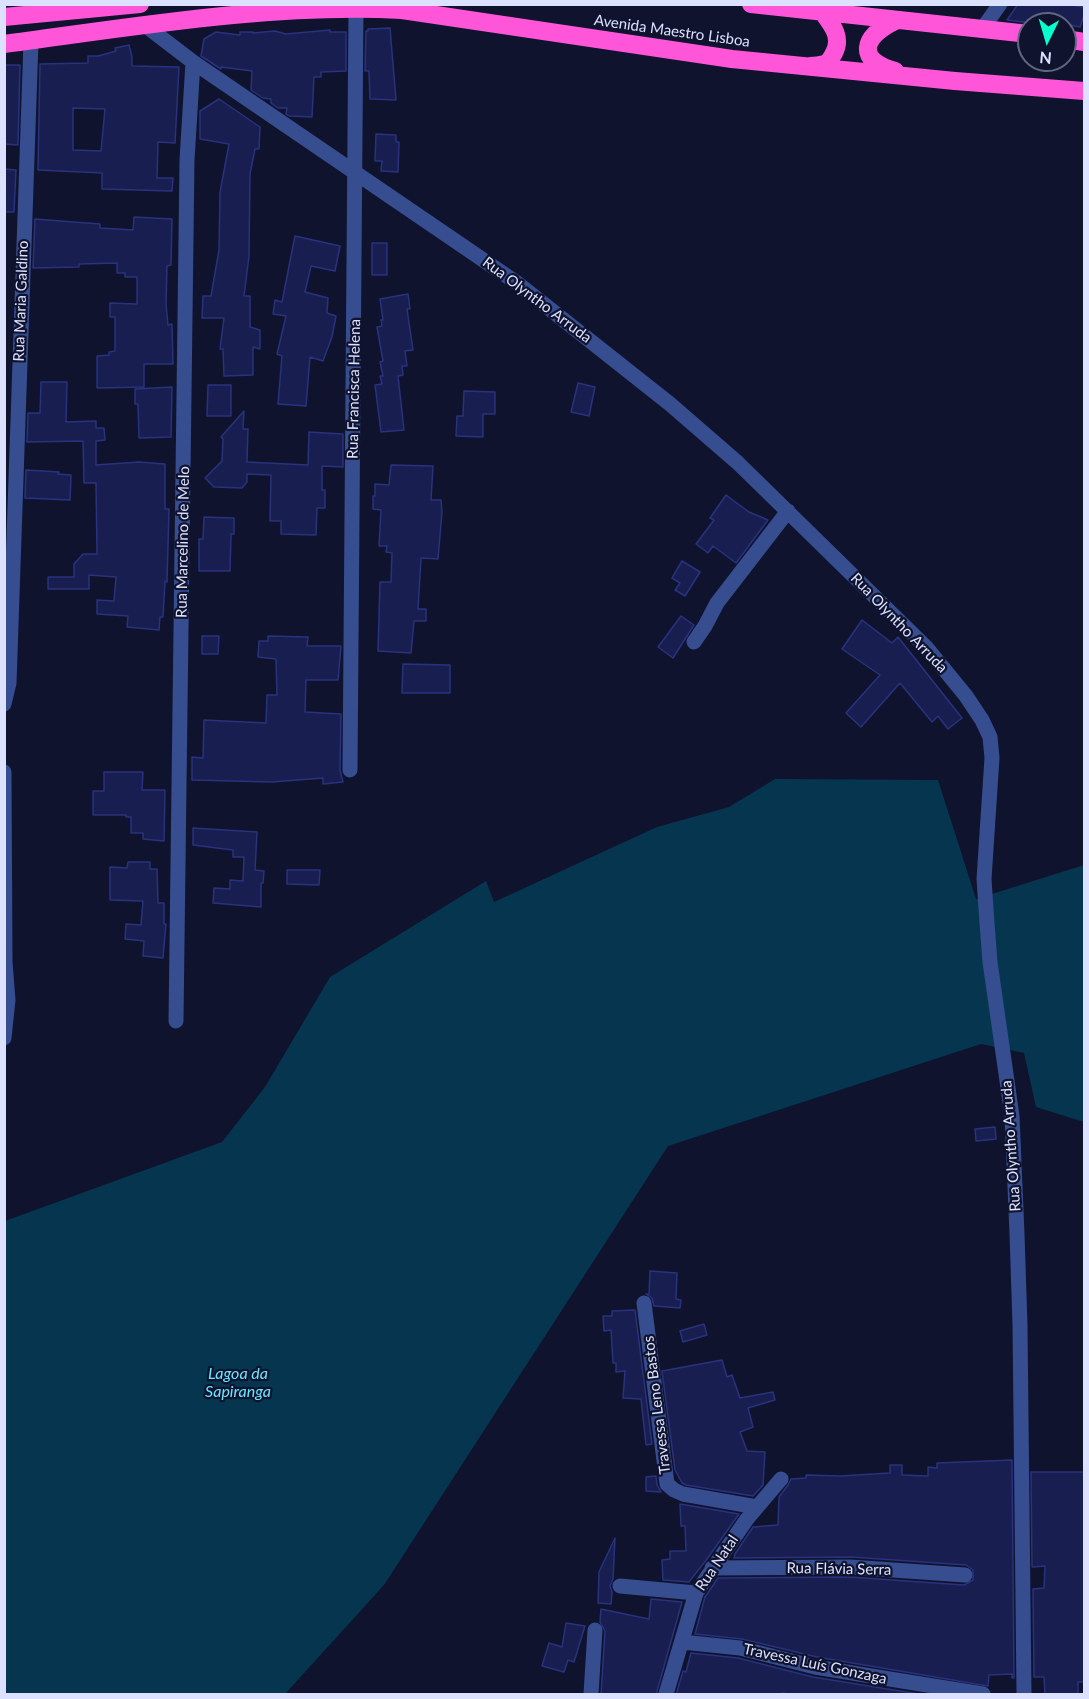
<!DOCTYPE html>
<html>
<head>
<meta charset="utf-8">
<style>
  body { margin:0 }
  #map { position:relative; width:1089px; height:1699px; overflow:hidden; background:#0f132d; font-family:Lato,sans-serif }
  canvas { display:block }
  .frame { position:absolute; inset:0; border:6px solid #dbe1ff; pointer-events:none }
  .north { position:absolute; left:1017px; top:12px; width:60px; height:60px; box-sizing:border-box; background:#0f132d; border:2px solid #616581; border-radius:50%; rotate:185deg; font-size:16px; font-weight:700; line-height:24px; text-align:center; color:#dbe1ff }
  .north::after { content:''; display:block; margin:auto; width:21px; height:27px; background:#07ffce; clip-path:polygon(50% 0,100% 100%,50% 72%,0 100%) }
</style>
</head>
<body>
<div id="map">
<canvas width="1089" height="1699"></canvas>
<div class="frame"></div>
<div class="north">N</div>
</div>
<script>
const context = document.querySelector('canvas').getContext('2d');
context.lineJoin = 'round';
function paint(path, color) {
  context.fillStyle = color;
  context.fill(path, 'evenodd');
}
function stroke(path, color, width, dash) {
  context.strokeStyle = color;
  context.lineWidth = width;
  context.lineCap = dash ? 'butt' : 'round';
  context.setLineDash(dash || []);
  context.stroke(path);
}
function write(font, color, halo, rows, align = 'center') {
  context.font = font + ' Lato,sans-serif';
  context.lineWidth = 4.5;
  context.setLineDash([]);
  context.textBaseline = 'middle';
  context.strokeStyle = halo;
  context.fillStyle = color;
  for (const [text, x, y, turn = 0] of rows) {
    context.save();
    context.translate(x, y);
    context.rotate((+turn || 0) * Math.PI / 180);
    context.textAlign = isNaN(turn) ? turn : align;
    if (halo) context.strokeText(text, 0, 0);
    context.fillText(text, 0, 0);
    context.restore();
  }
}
const water = new Path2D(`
  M775 779 938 780 976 899 1084 865V1122L1036 1107 1024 1053 981 1044 668 1146 384 1585 285 1694H5V1221L222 1142 265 1087 330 977 486 881 494 902 657 827 729 807Z`);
const building = new Path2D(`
  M1018 4H1063L1084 7V15L1080 27 1065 24H1040L1007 20Z
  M390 28 396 100 370 99 369 71H365L366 31H368V29Z
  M330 30V32H346V71L321 72V77H314L312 117 289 116 286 114 287 108H278L271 103V99L263 98 251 90 252 71 221 67V69L201 56 204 39 216 32 240 35V32H253V33L275 31 286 34Z
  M129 45 132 57V66L179 67 175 143 158 142 157 178H173L172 191 102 189V173L38 170 40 64 88 63V56H98L116 51 115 48ZM73 108 105 109 101 151 73 150Z
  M4 65H20L18 145 4 144Z
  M219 99 260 127 259 149H255L250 174 249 256 244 296H250V327L260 330V349L253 347V375L224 376 223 349H220L224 318H202L203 296H211L219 250 220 192 229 144 200 139V111Z
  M376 134 396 135V142H399L398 172 381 171 382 161H375Z
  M4 169 16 170 14 212H4Z
  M134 217 172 219 171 265 167 266 166 304 168 325 172 324 173 364H144V387L97 388V356L109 355V352L115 351V317H110V303L137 304V277H125V273H117V263L79 264V267L33 268 35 219 100 224V228L133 230Z
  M295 236 340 246 335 271 311 266 305 292 328 298 327 313 336 316 332 337 323 361 310 357 306 406 278 404 282 356 277 354 286 316 273 314 275 300 282 302Z
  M372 243H387V275H372Z
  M408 294 410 309H407L413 350 405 351 407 366H402L403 375 398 376 404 430 381 432 375 385 382 384 380 376H383L380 362 383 361 377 327 382 326 381 320H383L380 299Z
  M41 382H67L66 422 96 421V428H104L105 440 96 441V465L139 462 165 464V509H169L167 582 165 581 163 617H160L159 630 127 627 128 616 97 614V600L114 601 116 577 89 575V589H48V577H74V564L83 554H97L96 483H84L83 441 27 442 28 413H40Z
  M578 383 595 387 589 416 571 412Z
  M208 385H231V416H207Z
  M172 387 171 437 139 438 138 404H135V389Z
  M464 391 495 392V414H483V437L456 436 457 416H463Z
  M244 411 243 429H248L247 462 308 465 309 432 343 434V467L322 466V490H325V508H317L316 535 281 534V521H270L271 475 247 474V482L242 488 214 487 205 478 222 461 223 439 221 437Z
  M391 465 433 466 431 500H441L442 512 438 559 421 558 418 609H426V621H414L411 653 378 651 380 582H391L392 553 386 552 387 546H379L381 510 373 509V496H375V484L389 485Z
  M26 470 59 472 58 474 71 475 70 500 25 498Z
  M726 495 749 512 768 520 736 563 713 546 708 553 696 544 714 520 710 518Z
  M204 517 234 518V534H231L230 571H199V539H203Z
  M682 561 700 572 685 596 675 590 680 583 672 578Z
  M681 616 694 625 673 658 658 647Z
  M862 620 892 643 898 637 962 718 948 729 938 716 932 722 900 683 861 727 846 713 880 675 842 649Z
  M202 636H219L218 654H202Z
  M268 636 308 637 307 646H341L338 680H306L305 712 341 714 340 770 343 782 323 784V778L272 782 192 780V757L203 758 204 720 266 723 267 695H277L276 659 258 657 259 641H268Z
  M403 664 450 665V693H402Z
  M104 772H143L142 790H165L164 841 143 839V833H131V817H126V815H93V791H104Z
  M193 828 257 832 255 870 264 871 263 883H261V907L213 903 214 888 230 889V880L243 881 244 857H233V850L193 845Z
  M128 862H150V869H157L158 903H164V924H166L163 958 143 956 144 941 125 939 126 924 141 925 143 901 110 900V867L127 868Z
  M287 870H320L319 885 287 884Z
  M995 1127 996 1139 976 1141 975 1129Z
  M650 1271 677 1273 676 1299 681 1300 680 1308 654 1306 652 1298 646 1294H649Z
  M635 1310 652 1444 646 1445 641 1399 623 1398 625 1371 616 1372V1363H613L611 1330 604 1331 603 1316H612V1311Z
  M704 1324 707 1335 683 1342 680 1331Z
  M722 1360 727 1377 732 1375 740 1398 773 1392 775 1400 748 1408 753 1427 740 1432 747 1451 765 1452 763 1485 753 1496 686 1485 682 1483 675 1470 662 1371Z
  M1012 1460 1014 1678H1012V1674L989 1675 988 1686 817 1657 742 1639 695 1634 705 1597 718 1578 850 1577 964 1585 973 1580V1570L966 1565 851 1557 734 1558 735 1554 753 1527 778 1525 779 1497 788 1485 791 1479 806 1478V1475L840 1476 890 1473V1465H902V1475L928 1476V1467L937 1468V1463Z
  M1031 1472H1084V1682H1078V1694L1045 1695 1044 1677H1034L1033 1589 1044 1588 1045 1566 1032 1567Z
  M656 1476 657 1485 661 1492 646 1491V1477Z
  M680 1504 739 1514 707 1559 689 1582 663 1580 662 1560 670 1559V1551H686L685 1526H681Z
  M615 1538 613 1579 610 1586 612 1592 611 1604 598 1603 599 1572Z
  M651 1599 682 1602 656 1695H601L605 1631 600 1622 601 1609 649 1619Z
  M566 1623 585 1626 574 1662 568 1660 564 1672 542 1666 549 1643 562 1647Z
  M691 1653 738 1658 813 1677 925 1695H795L782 1693V1695H676L683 1671 686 1672Z`);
const minor = new Path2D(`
  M146 26 193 62 517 283 670 404 738 463 926 647 966 696 982 720 990 737 992 758 984 879 987 923 990 962 1012 1116 1017 1234 1020 1325 1024 1694
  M983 28 1000 4
  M694 642 705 626 717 603 788 511
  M4 704 9 683 31 41
  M350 770 356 8
  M4 772 5 962 8 1000 4 1038
  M176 1021 187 160 193 62
  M644 1303 667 1484 674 1490 683 1494 757 1507
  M712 1568 850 1567 965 1575
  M620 1586 696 1593
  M682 1642 740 1648 815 1667 983 1694
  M591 1694 595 1630
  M666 1694 696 1593 747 1519 781 1479`);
const highway = new Path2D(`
  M751 4 1029 34
  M4 17 140 4
  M1065 39 1084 42
  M4 44C132 27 273 3 402 10L732 59 955 81 1084 91
  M810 66C815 66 821 65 825 64 829 62 832 57 834 53 842 38 833 26 824 14
  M895 71C855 60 863 36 895 21`);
const streetNames = [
  ["Avenida Maestro Lisboa",672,31,8],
  ["Rua Olyntho Arruda",537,300,37],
  ["Rua Maria Galdino",21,301,-88],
  ["Rua Francisca Helena",354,389,-89],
  ["Rua Marcelino de Melo",183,542,-89],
  ["Rua Olyntho Arruda",899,623,46],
  ["Rua Olyntho Arruda",1011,1146,-94],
  ["Travessa Leno Bastos",657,1405,-97],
  ["Rua Natal",717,1563,-56],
  ["Rua Flávia Serra",839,1569,1],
  ["Travessa Luís Gonzaga",815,1664,12]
];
const waterNames = [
  ["Lagoa da",238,1374],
  ["Sapiranga",238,1392]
];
paint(water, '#06364f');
paint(building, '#191e50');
stroke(building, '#29327e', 1.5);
stroke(minor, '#364d90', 15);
stroke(highway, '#ff56d9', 18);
write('15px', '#dbe1ff', '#0f132d', streetNames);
write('italic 16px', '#69e6ff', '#0f132d', waterNames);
</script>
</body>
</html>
